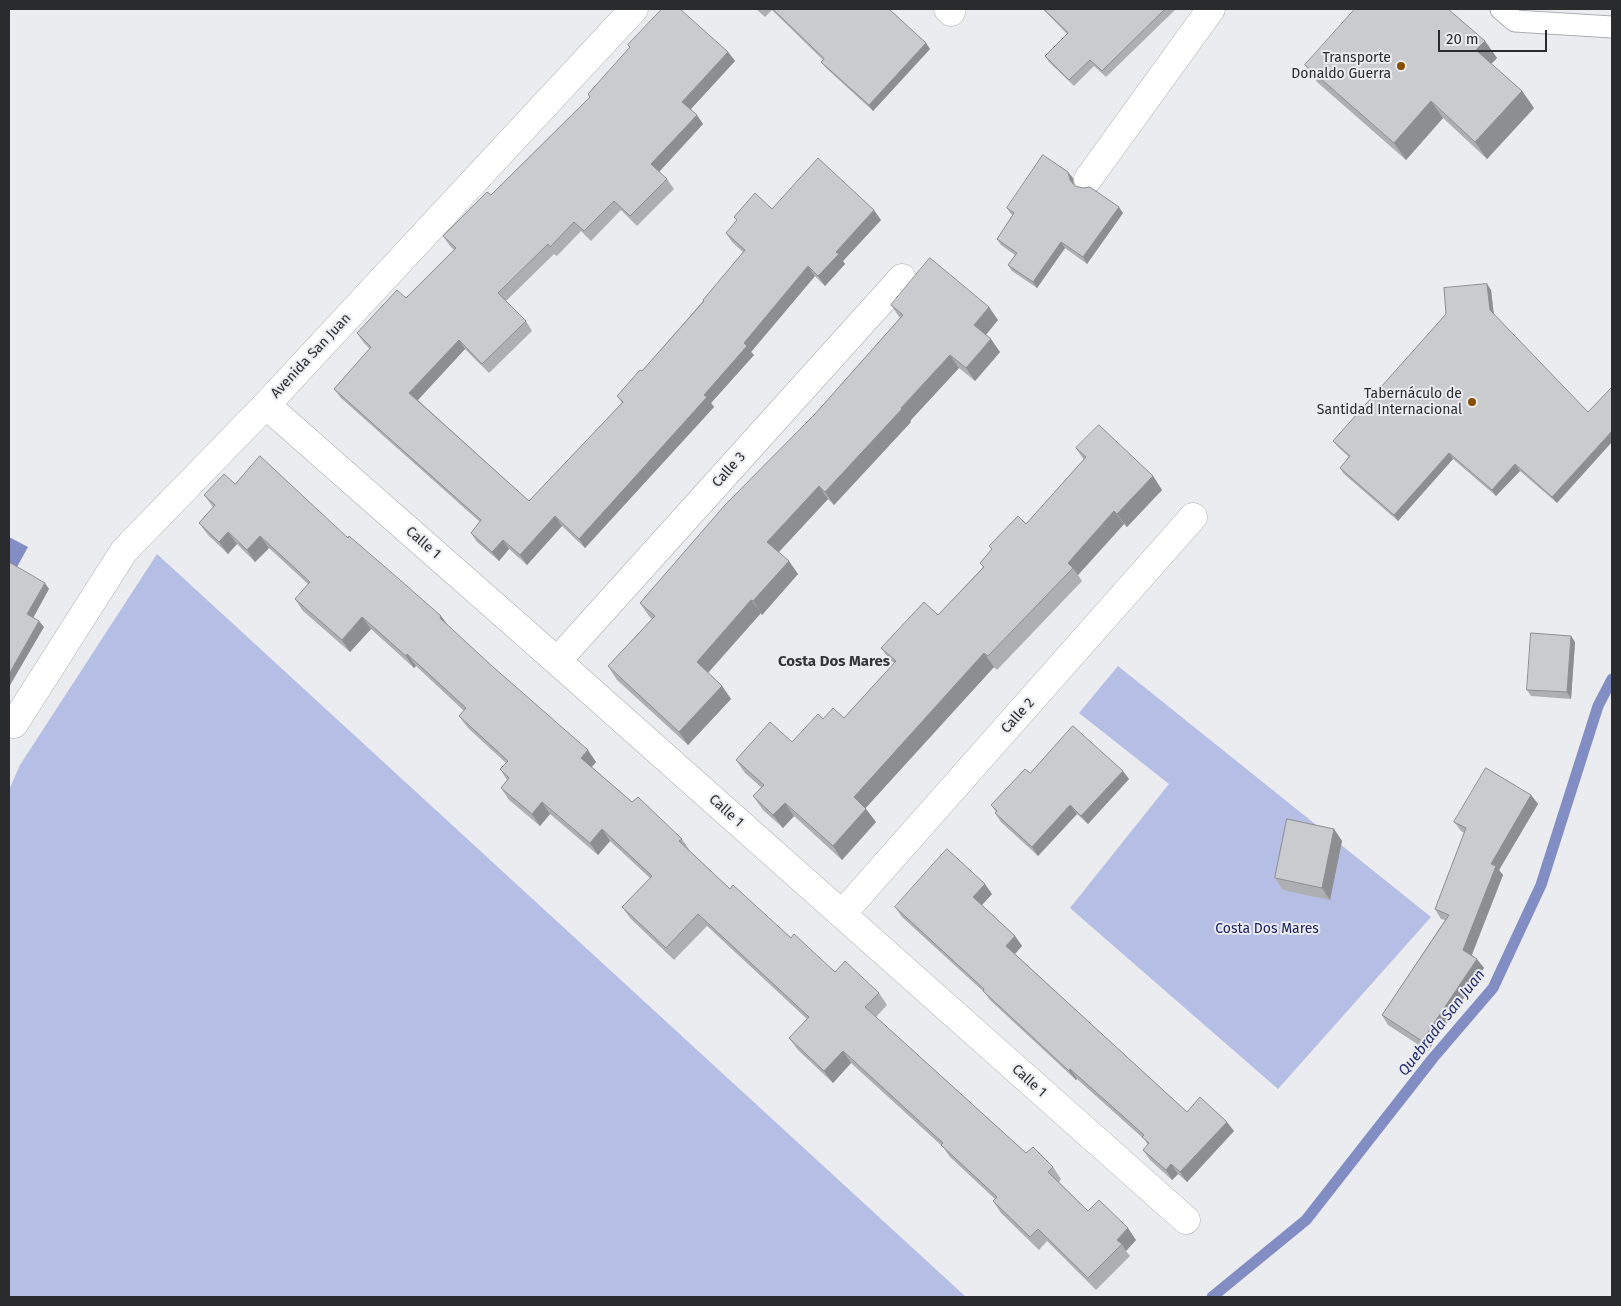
<!DOCTYPE html>
<html>
<head>
<meta charset="utf-8">
<style>
  body { margin:0 }
  #map { position:relative; width:1621px; height:1306px; overflow:hidden; background:#eaecf0; font-family:"Fira Sans",sans-serif }
  canvas { display:block }
  .frame { position:absolute; inset:0; border:10px solid #2a2b2c; pointer-events:none }
  .scale { position:absolute; left:1438px; top:30px; width:109px; height:22px; box-sizing:border-box; border:2px solid #2a2b2c; border-top:0; padding-left:6px; font-size:15px; line-height:18px; white-space:nowrap; color:#2a2b2c; -webkit-text-stroke:4px #eaecf0; paint-order:stroke }
</style>
</head>
<body>
<div id="map">
<canvas width="1621" height="1306"></canvas>
<div class="frame"></div>
<div class="scale">20 m</div>
</div>
<script>
const context = document.querySelector('canvas').getContext('2d');
context.lineJoin = 'round';
function paint(path, color) {
  context.fillStyle = color;
  context.fill(path, 'evenodd');
}
function stroke(path, color, width, dash) {
  context.strokeStyle = color;
  context.lineWidth = width;
  context.lineCap = dash ? 'butt' : 'round';
  context.setLineDash(dash || []);
  context.stroke(path);
}
function write(font, color, halo, rows, align = 'center') {
  context.font = font + ' "Fira Sans",sans-serif';
  context.lineWidth = 4;
  context.setLineDash([]);
  context.textBaseline = 'middle';
  context.strokeStyle = halo;
  context.fillStyle = color;
  for (const [text, x, y, turn = 0] of rows) {
    context.save();
    context.translate(x, y);
    context.rotate((+turn || 0) * Math.PI / 180);
    context.textAlign = isNaN(turn) ? turn : align;
    if (halo) context.strokeText(text, 0, 0);
    context.fillText(text, 0, 0);
    context.restore();
  }
}
const green = new Path2D(`
  M157 554 966 1297H9V790L20 765Z
  M1118 666 1431 917 1278 1089 1070 908 1169 784 1079 713Z`);
const water = new Path2D(`
  M9 537 28 547 17 567 9 563Z`);
const stream = new Path2D(`
  M1212 1297 1306 1220 1433 1058 1493 988 1541 885 1598 706 1612 679`);
const service = new Path2D(`
  M1501 9 1515 21 1612 27`);
const minor = new Path2D(`
  M948 9 951 12
  M1088 179 1211 9
  M266 405 557 661 1186 1220
  M557 661 902 278
  M9 722 14 724 124 551 266 405 634 9
  M842 914 1193 517`);
const wall = new Path2D(`
  M756 9H889L926 43 930 49 873 111 826 68 821 62 823 60 772 10 765 17Z
  M1043 9H1176L1106 77 1094 66 1074 86 1049 62 1045 56 1067 34Z
  M1485 41 1497 58 1491 64 1522 91 1534 108 1487 159 1443 118 1406 160 1317 82 1305 65Z
  M628 45 728 52 735 61 691 109 703 124 659 172 667 179 674 189 637 226 621 210 591 241 581 231 557 256 554 254 506 301 526 321 532 331 489 373 465 349 418 400 529 501 622 403 617 396 642 371 703 301 743 252 732 242 726 233 737 221 734 217 772 209 881 220 843 261 845 264 825 286 815 276 751 352 754 355 711 403 714 407 585 548 562 526 527 565 509 549 499 561 477 542 471 533 480 522 341 398 334 389 370 349 364 343 357 333 406 298 454 250 450 246 443 236 491 195 590 97 588 94 630 48Z
  M1073 178 1074 184 1075 186 1123 213 1087 264 1065 248 1037 288 1012 271 1008 265 1015 255 1001 245 997 239 1013 215 1011 214 1007 208Z
  M1487 284 1491 290 1494 315 1557 503 1520 471 1496 496 1453 459 1398 521 1344 474 1340 468 1349 457 1338 447 1333 441Z
  M891 305 998 320 986 335 1000 352 975 381 959 368 910 421 911 422 834 505 828 499 779 552 798 574 762 615 761 613 708 673 722 686 731 699 688 745 617 680 608 666 652 619 649 616 640 603 815 414 900 318Z
  M1076 448 1153 476 1162 490 1127 527 1124 524 1078 575 1082 581 997 670 994 667 865 808 876 822 842 860 794 816 783 828 763 810 753 796 761 787 745 773 736 760 792 742 823 719 844 718 894 663 891 661 881 648 938 615 983 567 980 563 992 550 989 546 1026 524 1084 460Z
  M235 484 348 538 441 616 448 626 596 762 592 767 632 802 682 839 690 851 730 889 791 938 835 972 879 993 887 1005 876 1017 1026 1153 1053 1167 1061 1179 1059 1182 1088 1211 1136 1240 1126 1251 1130 1256 1096 1290 1047 1241 1039 1250 1001 1213 993 1201 995 1199 950 1157 943 1147 851 1063 833 1083 798 1050 789 1038 807 1019 707 926 674 960 631 919 622 907 650 878 610 841 598 855 550 814 540 826 509 800 501 788 507 780 500 769 506 763 468 728 459 716 464 711 416 666 414 668 371 629 350 652 303 611 295 599 308 584 269 548 255 562 237 544 228 554 208 535 199 523 213 507 204 495Z
  M1575 642 1571 699 1531 696 1527 690Z
  M1030 773 1129 779 1088 824 1077 814 1038 856 1001 822 995 813 996 812 991 805Z
  M1531 795 1538 804 1499 870 1503 875 1472 955 1484 968 1428 1051 1388 1025 1382 1015 1445 920 1441 919 1435 909 1464 833 1461 831 1454 822Z
  M1334 829 1342 841 1330 900 1283 890 1275 878Z
  M992 894 982 905 1015 936 1022 946 1015 954 1187 1112 1234 1131 1187 1182 1178 1174 1172 1180 1150 1160 1143 1150 1148 1145 1145 1140 1077 1079 1076 1080 990 1000 984 992 902 917 895 907Z`);
const shadedWall = new Path2D(`
  M1485 41 1497 58 1488 67 1476 50Z
  M926 43 930 49 873 111 869 105Z
  M728 52 735 61 689 111 682 102Z
  M1522 91 1534 108 1487 159 1475 142Z
  M1431 101 1443 118 1406 160 1394 143Z
  M697 115 703 124 658 173 651 164Z
  M1068 172 1073 178 1074 186 1070 180Z
  M1119 207 1123 213 1087 264 1083 257Z
  M874 210 881 220 843 261 845 264 825 286 818 276 836 252Z
  M1061 242 1065 248 1037 288 1033 282Z
  M808 266 815 276 751 352 754 355 711 403 714 407 585 548 579 539 704 395 744 343Z
  M1487 284 1491 290 1494 317 1490 310Z
  M989 307 998 320 983 338 974 325Z
  M991 339 1000 352 975 381 966 368Z
  M459 340 465 349 416 402 409 393Z
  M950 355 959 368 910 421 911 422 834 505 825 492Z
  M1612 431V442L1557 503 1552 497Z
  M1449 453 1453 459 1398 521 1394 515Z
  M1515 464 1520 471 1496 496 1492 490Z
  M1153 476 1162 490 1127 527 1117 514Z
  M819 486 828 499 776 555 767 542Z
  M1114 511 1124 524 1078 575 1073 568 1068 563Z
  M555 516 562 526 527 565 520 555Z
  M228 532 237 544 228 554 219 542Z
  M260 536 269 548 255 562 247 550Z
  M503 540 509 549 499 561 492 552Z
  M789 561 798 574 762 615 753 601Z
  M45 583 49 589 32 620 27 614Z
  M751 600 761 613 706 675 697 662Z
  M441 616 450 628 440 618Z
  M362 617 371 629 350 652 342 640Z
  M39 621 44 627 9 687V674Z
  M1571 636 1575 642 1571 699 1567 692Z
  M984 653 994 667 863 811 854 797Z
  M407 654 416 666 414 668 406 656Z
  M722 686 731 699 688 745 679 732Z
  M588 750 596 762 589 770 581 758Z
  M1123 771 1129 779 1088 824 1081 816Z
  M1531 795 1538 804 1499 870 1503 875 1470 959 1463 950 1491 864Z
  M542 802 550 814 540 826 532 814Z
  M785 803 794 816 783 828 773 815Z
  M1070 805 1077 814 1038 856 1032 847Z
  M866 809 876 822 842 860 833 846Z
  M602 829 610 841 598 855 590 843Z
  M1334 829 1342 841 1330 900 1322 888Z
  M985 884 992 894 980 907 973 897Z
  M1015 936 1022 946 1013 956 1006 946Z
  M1477 959 1484 968 1428 1051 1422 1041Z
  M843 1051 851 1063 833 1083 824 1071Z
  M1070 1069 1077 1079 1076 1080 1069 1071Z
  M1227 1122 1234 1131 1187 1182 1180 1172Z
  M1171 1164 1178 1174 1172 1180 1166 1170Z
  M1128 1228 1136 1240 1126 1251 1122 1244 1117 1240Z`);
const building = new Path2D(`
  M662 9H680L728 52 682 102 697 115 651 164 667 179 630 216 614 201 584 231 574 222 550 247 548 244 498 293 526 321 482 364 459 340 409 393 529 501 623 402 617 396 640 370 642 371 704 301 703 300 745 250 726 233 737 220 734 217 755 193 772 209 818 158 874 210 836 252 839 254 818 276 808 266 744 343 747 346 704 395 707 397 579 539 555 516 520 555 503 540 492 552 471 533 481 520 334 389 371 347 357 333 397 290 406 298 456 248 443 236 487 192 491 195 590 97 588 94 630 47 628 45Z
  M773 9H889L926 43 869 105 821 62 824 59Z
  M1044 9H1165L1102 71 1090 60 1069 80 1045 56 1068 33Z
  M1355 9H1448L1485 41 1476 50 1522 91 1475 142 1431 101 1394 143 1305 65Z
  M1043 155 1068 172 1070 180 1075 186 1083 188 1090 187 1119 207 1083 257 1061 242 1033 282 1008 265 1017 253 997 239 1014 213 1007 208Z
  M930 258 989 307 974 325 991 339 966 368 950 355 901 408 902 409 825 492 819 486 767 542 789 561 753 601 751 600 697 662 722 686 679 732 608 666 655 616 640 603 725 505 815 414 903 315 891 305Z
  M1487 284 1490 310 1588 412 1612 387V431L1552 497 1515 464 1492 490 1449 453 1394 515 1340 468 1350 456 1333 441 1446 314 1444 288Z
  M1099 425 1153 476 1117 514 1114 511 1068 563 1073 568 988 656 984 653 854 797 866 809 833 846 785 803 773 815 753 796 764 785 736 760 770 722 792 742 818 714 823 719 833 708 844 718 896 661 881 648 924 602 938 615 984 567 980 563 992 549 989 546 1018 516 1026 524 1086 457 1076 448Z
  M260 456 348 538 349 536 399 579 441 616 440 618 492 666 588 750 581 758 632 802 638 797 682 839 679 841 730 889 733 885 791 938 794 934 835 972 845 961 879 993 865 1007 1026 1153 1033 1147 1053 1167 1048 1172 1088 1211 1099 1200 1128 1228 1117 1240 1122 1244 1088 1278 1038 1229 1030 1237 993 1201 997 1197 941 1145 943 1143 843 1051 824 1071 789 1038 809 1017 698 914 666 948 622 907 652 876 602 829 590 843 542 802 532 814 501 788 509 778 500 769 508 761 459 716 466 708 407 654 406 656 362 617 342 640 295 599 310 582 260 536 247 550 228 532 219 542 199 523 215 505 204 495 224 474 235 484Z
  M9 562 45 583 27 614 39 621 9 674Z
  M1531 633 1571 636 1567 692 1527 690Z
  M1073 726 1123 771 1081 816 1070 805 1032 847 995 813 997 811 991 805 1025 769 1030 773Z
  M1486 768 1531 795 1491 864 1496 866 1463 950 1477 959 1422 1041 1382 1015 1449 915 1435 909 1466 828 1454 822Z
  M1287 819 1334 829 1322 888 1275 878Z
  M947 849 985 884 973 897 1015 936 1006 946 1187 1112 1200 1097 1227 1122 1180 1172 1171 1164 1166 1170 1143 1150 1149 1143 1142 1137 1144 1135 1070 1069 1069 1071 983 991 984 989 895 907Z`);
const markers = [
  [1401,66,5,"#884f03"],
  [1472,402,5,"#884f03"]
];
const poiNames = [
  ["Transporte",1391,58],
  ["Donaldo Guerra",1391,74],
  ["Tabernáculo de",1462,394],
  ["Santidad Internacional",1462,410]
];
const streetNames = [
  ["Avenida San Juan",311,356,-47],
  ["Calle 3",729,470,-48],
  ["Calle 1",423,543,41],
  ["Calle 2",1018,716,-48],
  ["Calle 1",726,811,42],
  ["Calle 1",1029,1081,42]
];
const parkNames = [
  ["Costa Dos Mares",1267,929]
];
const neighbourhoodNames = [
  ["Costa Dos Mares",834,662]
];
const waterNames = [
  ["Quebrada San Juan",1442,1023,-52]
];
paint(green, '#b5bee4');
paint(water, '#818dc3');
stroke(stream, '#818dc3', 11);
stroke(service, '#acadb1', 23);
stroke(minor, '#acadb1', 29);
stroke(service, '#fff', 21);
stroke(minor, '#fff', 28);
paint(wall, '#aeafb2');
paint(shadedWall, '#8d8e91');
paint(building, '#cacbcf');
stroke(building, '#8d8e91', 1);
for (const [x, y, r, color] of markers) {
  const dot = new Path2D();
  dot.arc(x, y, r, 0, 2 * Math.PI);
  context.fillStyle = color;
  context.fill(dot);
  stroke(dot, '#eaecf0', 2);
}
write('14px', '#2a2b2c', '#eaecf0', poiNames, 'right');
write('14px', '#2a2b2c', '#eaecf0', streetNames);
write('14px', '#1d2161', '#eaecf0', parkNames);
write('bold 15px', '#343538', '#eaecf0', neighbourhoodNames);
write('italic 15px', '#252b6d', '#eaecf0', waterNames);
</script>
</body>
</html>
